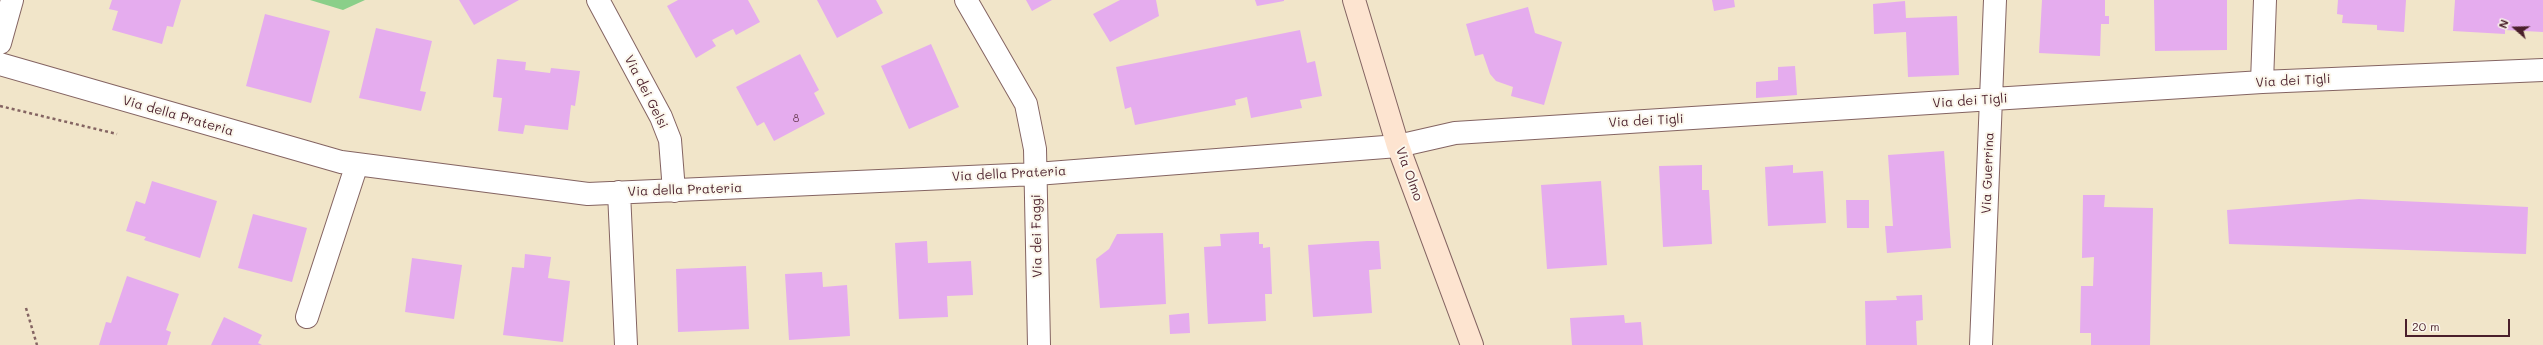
<!DOCTYPE html>
<html>
<head>
<meta charset="utf-8">
<style>
  body { margin:0 }
  #map { position:relative; width:2543px; height:345px; overflow:hidden; background:#f1e5c9; font-family:Mali,sans-serif }
  canvas { display:block }
  .north { position:absolute; left:2495px; top:8px; width:40px; height:40px; -webkit-text-stroke:3px #fbf7ec; paint-order:stroke; rotate:290deg; font-size:11px; font-weight:700; line-height:16px; text-align:center; color:#4a1f2b }
  .north::after { content:''; display:block; margin:auto; width:14px; height:18px; background:#4a1f2b; clip-path:polygon(50% 0,100% 100%,50% 72%,0 100%) }
  .scale { position:absolute; left:2405px; top:319px; width:105px; height:18px; box-sizing:border-box; border:2px solid #4a1f2b; border-top:0; padding-left:5px; font-size:12px; line-height:14px; white-space:nowrap; color:#4a1f2b; -webkit-text-stroke:3px #fbf7ec; paint-order:stroke }
</style>
</head>
<body>
<div id="map">
<canvas width="2543" height="345"></canvas>
<div class="north">N</div>
<div class="scale">20 m</div>
</div>
<script>
const context = document.querySelector('canvas').getContext('2d');
context.lineJoin = 'round';
function paint(path, color) {
  context.fillStyle = color;
  context.fill(path, 'evenodd');
}
function stroke(path, color, width, dash) {
  context.strokeStyle = color;
  context.lineWidth = width;
  context.lineCap = dash ? 'butt' : 'round';
  context.setLineDash(dash || []);
  context.stroke(path);
}
function write(font, color, halo, rows, align = 'center') {
  context.font = font + ' Mali,sans-serif';
  context.lineWidth = 4;
  context.setLineDash([]);
  context.textBaseline = 'middle';
  context.strokeStyle = halo;
  context.fillStyle = color;
  for (const [text, x, y, turn = 0] of rows) {
    context.save();
    context.translate(x, y);
    context.rotate((+turn || 0) * Math.PI / 180);
    context.textAlign = isNaN(turn) ? turn : align;
    if (halo) context.strokeText(text, 0, 0);
    context.fillText(text, 0, 0);
    context.restore();
  }
}
const green = new Path2D(`
  M310 0H365L343 10Z`);
const building = new Path2D(`
  M112 0H181L173 27 167 26 162 44 112 30 118 11 109 9Z
  M459 0H519L474 25Z
  M678 0H748L760 22 736 35 733 29 712 40 716 46 696 58 667 6Z
  M817 0H876L883 13 837 38Z
  M1026 0H1052L1032 11Z
  M1120 0H1156L1159 16 1110 42 1093 14Z
  M1255 0H1284V1L1257 6Z
  M1712 0H1734L1735 7 1714 11Z
  M2042 0H2105V16H2109V24H2101L2100 56 2039 53Z
  M2154 0H2227V50L2155 51Z
  M2338 0H2406L2404 32 2377 30V25L2342 23 2343 15 2337 14Z
  M2455 0H2543V32L2505 30V34L2453 31Z
  M1905 1 1906 18 1957 16 1959 75 1908 77 1906 32 1874 34 1873 4Z
  M1528 7 1535 33 1562 42 1544 105 1511 96 1513 87 1496 81 1490 74 1483 54 1475 56 1466 24Z
  M265 14 330 31 311 103 246 86Z
  M376 28 432 41 420 91 426 92 421 111 359 98Z
  M1300 30 1307 63 1315 61 1322 96 1300 100 1302 108 1251 118 1247 97 1235 100 1236 105 1135 125 1131 107 1125 109 1116 67Z
  M931 44 959 107 909 129 881 66Z
  M800 54 819 90 814 93 825 114 774 141 764 122 757 126 736 87Z
  M497 59 526 62 525 70 550 73 551 68 580 71 575 106 571 105 568 130 525 125 523 134 498 131 502 98 493 97Z
  M1795 66 1797 95 1756 98V82L1778 80V67Z
  M1944 151 1951 248 1887 253 1885 226H1893L1888 155Z
  M1702 165V190H1709L1712 244 1663 247 1659 166Z
  M1793 165V173L1823 171 1826 223 1768 226 1765 167Z
  M152 181 217 201 200 258 144 240 146 237 126 231 136 201 145 204Z
  M1601 181 1607 265 1547 269 1541 185Z
  M2083 195H2105L2104 207 2153 208 2150 345H2091V333H2080L2081 286H2093L2094 257 2082 258Z
  M2359 199 2528 207 2526 254 2229 244 2227 210Z
  M1846 200H1869V228H1847Z
  M253 214 307 228 292 282 238 268Z
  M1259 232V244H1263V248L1270 247 1272 294H1265L1266 321 1208 324 1204 247 1221 246 1220 234Z
  M1163 233 1166 304 1100 308 1096 259 1109 249 1117 234Z
  M927 241 928 263 971 261 973 295 947 296 948 317 899 319 895 243Z
  M1367 241H1379L1381 269 1369 270 1372 313 1313 317 1308 245Z
  M525 254 551 257 548 278 570 281 563 342 503 335 512 267 524 268Z
  M412 258 462 265 454 319 405 312Z
  M746 266 749 329 678 332 676 269Z
  M822 272 823 287 847 285 850 336 789 340 785 274Z
  M127 276 179 294 166 330 171 332 167 345H99L106 322 111 323Z
  M1922 295 1923 320 1916 321 1917 345H1866L1865 301 1897 300 1896 296Z
  M1189 313 1190 333 1170 334 1169 315Z
  M1624 315 1625 323 1641 322 1643 345H1572L1570 318Z
  M224 317 262 335 258 343 262 345H211Z`);
const path = new Path2D(`
  M0 106 117 134
  M26 308 37 345`);
const street = new Path2D(`
  M598 0 661 117 670 140 674 191
  M966 0 1026 104 1035 149 1039 345
  M0 43 12 0
  M0 64 341 162 588 194 1036 174 1398 146 1455 133 2262 82 2543 70
  M2262 82 2265 0
  M619 192 626 345
  M307 317 357 164
  M1981 345 1995 0`);
const secondary = new Path2D(`
  M1354 0 1398 146 1472 345`);
const numberNames = [
  ["8",796,119]
];
const streetNames = [
  ["Via dei Tigli",2293,81,-3],
  ["Via dei Gelsi",646,92,63],
  ["Via dei Tigli",1970,101,-4],
  ["Via della Prateria",178,116,16],
  ["Via dei Tigli",1646,121,-3],
  ["Via Guerrina",1988,173,-88],
  ["Via della Prateria",1009,174,-3],
  ["Via Olmo",1409,174,70],
  ["Via della Prateria",685,190,-2],
  ["Via dei Faggi",1037,236,-91]
];
paint(green, '#8acf89');
paint(building, '#e5acee');
stroke(street, '#846462', 24);
stroke(secondary, '#846462', 24);
stroke(path, '#846462', 2.5, [3, 3]);
stroke(street, '#fff', 22);
stroke(secondary, '#fde4d0', 22);
write('11px', '#71425c', null, numberNames);
write('13px', '#4a1f2b', '#fbf7ec', streetNames);
</script>
</body>
</html>
